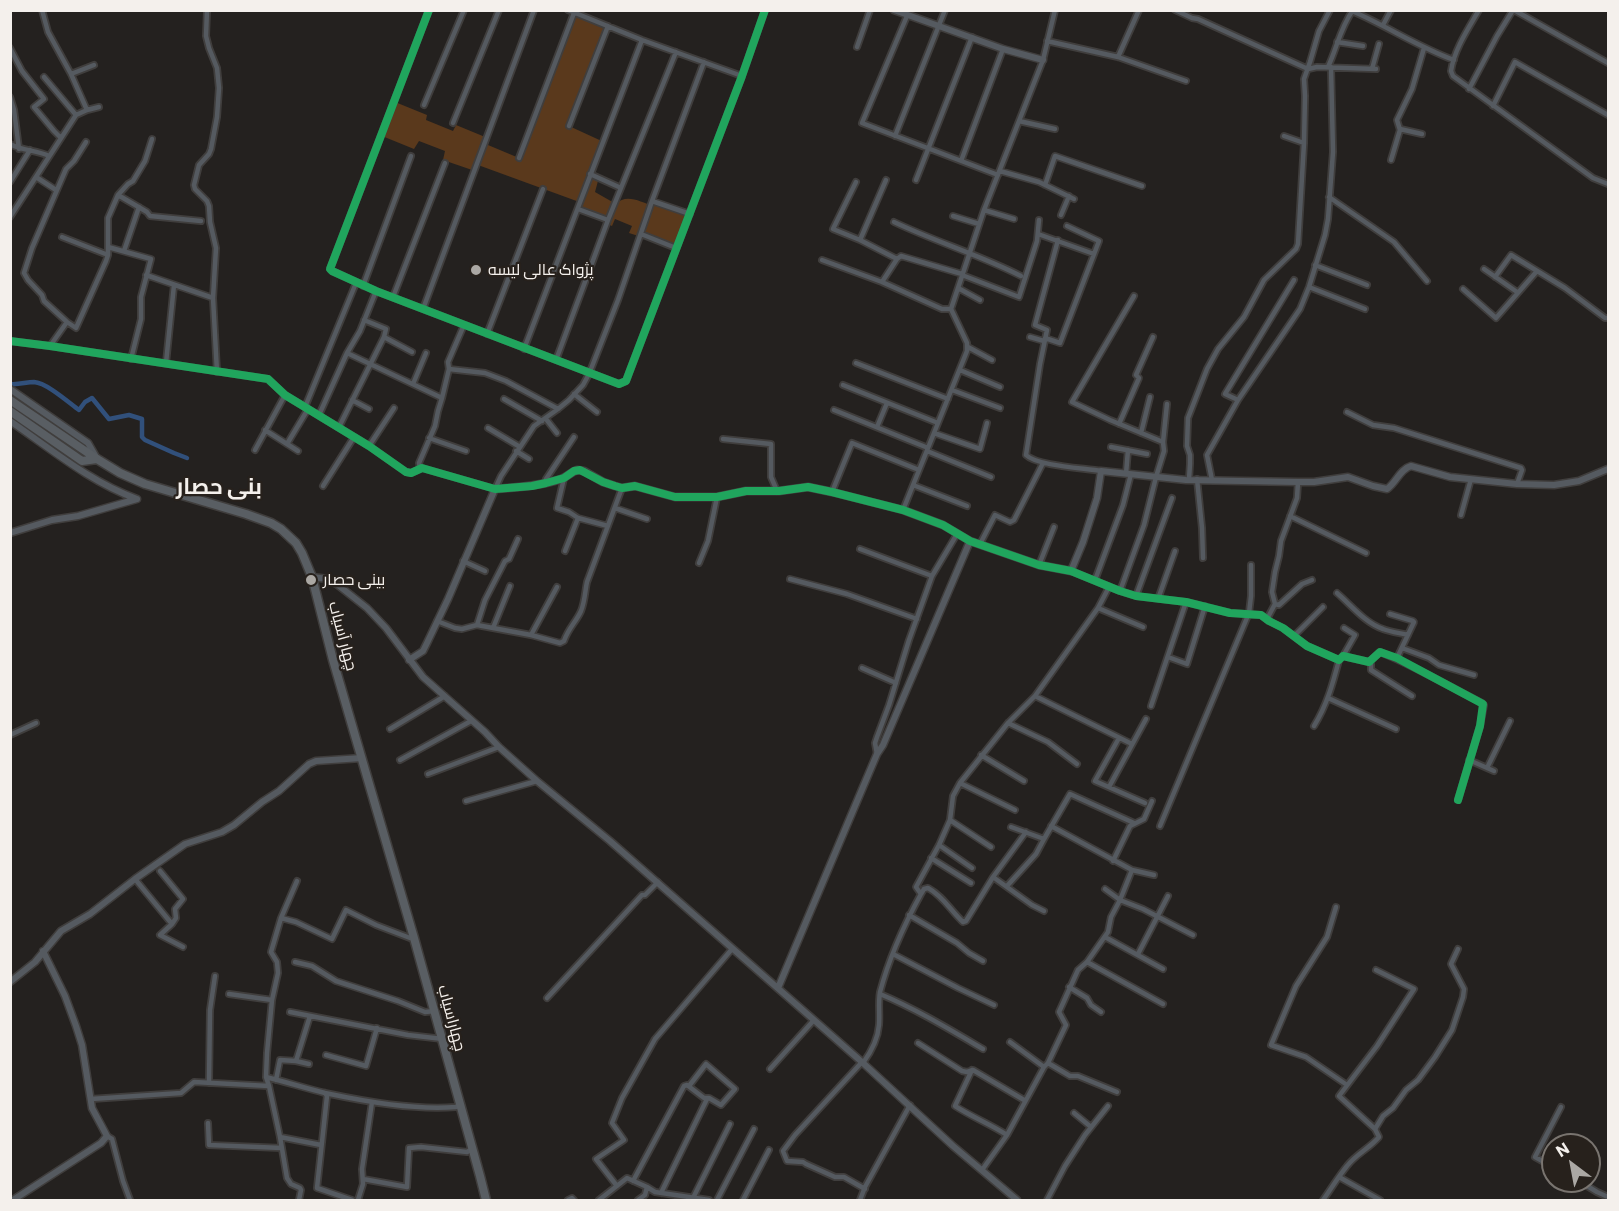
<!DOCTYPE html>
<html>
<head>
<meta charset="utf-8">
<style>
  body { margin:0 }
  #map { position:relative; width:1619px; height:1211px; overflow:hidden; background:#24211f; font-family:Commissioner,sans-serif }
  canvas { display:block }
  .frame { position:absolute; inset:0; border:12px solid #f4f0ec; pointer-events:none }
  .north { position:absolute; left:1541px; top:1133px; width:60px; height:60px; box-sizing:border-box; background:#27211c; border:2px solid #79746f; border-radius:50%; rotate:328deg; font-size:16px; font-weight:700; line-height:24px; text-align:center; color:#f4f0ec }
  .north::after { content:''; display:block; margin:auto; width:21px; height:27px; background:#aba8a4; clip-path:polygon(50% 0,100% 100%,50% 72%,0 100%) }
</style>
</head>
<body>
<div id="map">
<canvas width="1619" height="1211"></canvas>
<div class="frame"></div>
<div class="north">N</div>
</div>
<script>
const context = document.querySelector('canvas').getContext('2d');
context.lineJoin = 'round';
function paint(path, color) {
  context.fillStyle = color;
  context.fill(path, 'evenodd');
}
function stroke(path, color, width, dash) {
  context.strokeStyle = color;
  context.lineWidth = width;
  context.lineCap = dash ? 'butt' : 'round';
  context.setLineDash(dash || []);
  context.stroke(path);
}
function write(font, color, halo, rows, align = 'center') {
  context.font = font + ' Commissioner,Cairo,sans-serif';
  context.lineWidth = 4.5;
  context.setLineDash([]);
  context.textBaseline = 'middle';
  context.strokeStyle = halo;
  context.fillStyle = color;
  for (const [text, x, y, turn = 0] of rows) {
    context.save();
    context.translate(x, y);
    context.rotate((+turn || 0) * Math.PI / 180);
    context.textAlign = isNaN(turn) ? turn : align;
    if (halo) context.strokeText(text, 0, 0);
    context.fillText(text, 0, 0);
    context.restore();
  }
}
const green = new Path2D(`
  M574 13 608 26 569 126 606 143 592 178 598 181 595 192 616 204C626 193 641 202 653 206L655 201 690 214 676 248 629 233 632 226 615 219 612 226 580 212 582 203 478 165 475 171 443 160 445 151 419 141 414 149 382 136 395 102 427 115 426 120 453 131 456 125 490 139 488 145 519 158Z`);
const canal = new Path2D(`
  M10 384C19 385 26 382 34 382 47 383 68 402 79 410L85 402 92 398 109 419 129 415 142 419V437L145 440 174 453 187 458`);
const minor = new Path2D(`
  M42 10 48 32 71 74 87 110
  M207 10 206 36 209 48 217 68 219 88 217 117 211 149 209 154 199 165 194 185 195 189 207 201 209 206 210 222 216 248 213 298 217 372
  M429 10 330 269 332 271 376 291 619 384 626 381 629 373 742 76 765 10
  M568 10 642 40 742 76
  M1175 10 1192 18 1198 19 1308 69 1317 67 1376 69
  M1479 10C1468 29 1454 50 1451 71L1453 76 1593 178 1608 184
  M1514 10 1608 63
  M1352 11C1387 26 1418 47 1454 60
  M907 16 862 123 998 175
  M1383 25 1391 10
  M1047 41 1118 57 1186 81
  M1337 42 1363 46
  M857 47 870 10
  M10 48 22 71 44 99 34 107 54 131 61 138
  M1118 57 1139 10
  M1328 67C1337 48 1340 28 1353 10
  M1372 69 1379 44
  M71 74 94 65
  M44 77 76 115
  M1469 89 1497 36 1513 10
  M10 97 14 110 19 149
  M424 105 464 10
  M1493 106 1515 62 1608 115
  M1019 121 1055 129
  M453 123 499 10
  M569 126 608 26
  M1400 129 1422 134
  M895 136 945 10
  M1284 136 1304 143
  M86 142 74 161 66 169 32 248 24 273 28 280 42 295 44 301 67 322 76 328 106 261 108 255V218L118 195 128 184 133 181 145 161 152 139
  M10 144C23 151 36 150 49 156
  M519 158 574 13
  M1391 160 1400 130 1397 120 1412 89 1424 48
  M961 161 1003 49
  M1000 171 1039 182 1074 199
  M590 174 621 188
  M36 177 56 190
  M916 180 972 37
  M10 182 30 150
  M856 182 833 229 860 240 897 259 901 256 962 274
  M1045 185 1055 156 1142 186
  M118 195 147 212 150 216 201 221
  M1329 197 1394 242 1427 281
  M652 201 690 214
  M578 209 608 220
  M984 210 1014 219
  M1061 215 1069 196
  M953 216 979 224
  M10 217 76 115 87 110 99 107
  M894 222C936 242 980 255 1021 276
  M641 234 676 248
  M1038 234 1094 254
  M62 237 108 255
  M860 240 886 180
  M1058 240 1035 325 1047 330 1040 364 1026 455C1037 466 1084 468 1101 471
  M108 247 151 259 141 297V319L131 359
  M124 251 139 207
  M822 260 882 282 942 309H951
  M1315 265 1367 285
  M1484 269 1517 292
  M146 275 213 298
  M962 275 1019 297 1037 241 1039 220
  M1495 277 1511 255 1565 288 1605 318H1608
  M882 282 897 259
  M363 286 411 156
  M1309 287 1365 309
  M958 288 980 300
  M1463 289 1496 318 1537 271
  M1134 296 1072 402 1110 420 1163 442
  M393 297 445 163
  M423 309 534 10
  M487 334 543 189
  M384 337 412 352
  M1030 337 1044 341
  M1045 338 1060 343 1099 241 1067 226
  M10 341 50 346 268 379 285 395 369 446 406 472 411 473 422 468 495 489 501 476 534 426 558 409 569 400 583 385 589 374 618 300 652 201 704 62
  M50 346 67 322
  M968 347 992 360
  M524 349 642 40
  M347 353 442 398
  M556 360 608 220 676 52
  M166 363 174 285
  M856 363 948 399
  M449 369 485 373 506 381 558 409
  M960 370 1000 387
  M413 384 426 353
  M843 385 938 423
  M952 390 1000 408
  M574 394 597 412
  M504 399 542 421
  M352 400 369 409
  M1238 400 1225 394 1294 280
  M305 407 356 283
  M834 410 928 448
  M1347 412 1373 425 1394 428 1521 468 1522 470 1517 484
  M319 415 347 353 360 331 376 291
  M546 419 557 433
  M1119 424 1139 378 1136 375 1153 337
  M339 427 384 337 386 329 364 320
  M877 427 887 403
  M488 428 520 447
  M265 430 298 451
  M934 433 980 449 987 423
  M1141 433 1150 397
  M429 438 466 451
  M723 439 771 444V477L777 491
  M287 444 308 409
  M369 446 394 408
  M1111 447 1147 454
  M255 450 285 395
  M516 451 529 459
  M927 451 991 477
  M420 468 419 463 435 426 438 411 442 398 449 369 448 362 464 325
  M1126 474 1128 450
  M564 478 557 508 569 512 578 518 608 526
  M1189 479 1190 464V455L1187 446 1188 418 1207 369 1218 349 1244 317 1264 280 1296 249 1298 244 1304 143 1305 96 1304 79 1310 62 1319 31 1330 10
  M1197 479 1202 528 1203 558
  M1212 480 1207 455 1238 400 1300 309 1309 287 1325 235 1328 219 1333 152 1331 67
  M546 483V479L574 437
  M913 485 967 506
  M323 486 354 437
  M832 492 852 443 919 470
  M615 508 647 519
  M903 510 967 351V343L951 309 984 210 1043 60 1055 10
  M1461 515 1471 479
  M1290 516 1366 553
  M980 544 995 515 1010 522 1014 520 1043 463
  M860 549 932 576
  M565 551 578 518
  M463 561 485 571
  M699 563 708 541 717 497
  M1039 565 1054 527
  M1071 571 1120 591 1136 596 1186 602 1230 613 1261 615 1269 621 1283 628 1307 646 1339 660 1343 656 1369 662 1380 652C1415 666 1448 686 1482 703L1484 705 1480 726 1458 800
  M790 579 847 594 917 619
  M1095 580 1123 505 1131 474
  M1120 591 1144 525 1156 477 1164 451 1163 442 1167 404
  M1337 593C1351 605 1365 623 1383 629 1391 632 1400 633 1408 635
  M1136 596 1172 498
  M1158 599 1175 551
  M1275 604 1272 592 1275 572 1279 556 1281 541 1297 498 1298 482
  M1098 608 1143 627
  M1390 614 1413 621 1414 622 1397 658
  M1267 619 1275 604 1279 605 1302 584 1312 580
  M437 621 455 628 462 629 477 625 493 628 531 635 560 643 564 641C568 629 576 622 581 611 585 601 585 591 587 582L622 488
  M477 625 485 600 505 561 509 559 518 539
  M493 628 510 586
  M531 635 557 587
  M1294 636 1323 607
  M1402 648 1429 658 1439 665 1474 675
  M1343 656 1355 635 1344 628
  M1168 657 1187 664 1205 606
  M1369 662 1371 664V670L1412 696
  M862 668 896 683
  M1035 696 1132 744
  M1328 698 1396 729
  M1151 706 1186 602
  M1008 723 1048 742 1077 764
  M1314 726C1327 705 1333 683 1339 660
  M390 729 445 696
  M10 735 36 723
  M1119 738 1095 781 1145 803
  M877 754 875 743 877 737 889 705 909 640 932 576 957 534
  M981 755 1024 781
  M400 760 471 721
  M1469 760 1494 771
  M1487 768 1510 721
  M428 774 499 747
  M960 783 1015 810
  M1109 787 1146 719
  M466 801 537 781
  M950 820 991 847
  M1160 826 1249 613 1251 596V565
  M1011 827 1044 839 1070 794 1134 823
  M939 845 972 868
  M931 858 971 883
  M1113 861 1130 826 1144 819 1152 801
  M1132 870 1154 875
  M160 871 183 899 175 909 176 918 172 924
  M993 877 1032 905 1044 911
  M135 879 172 924 160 935 183 947
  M297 881 281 918 271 952 277 962 278 973 272 1000 267 1053 266 1077 269 1086 280 1137 287 1178 291 1184 300 1188 301 1190 299 1200
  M1007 886 1036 854 1044 839
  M1105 889 1120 900 1143 909 1193 935
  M921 894 924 889 928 888C943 896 951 911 963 922L966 921 993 877 1026 832
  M1336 907 1327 937 1296 986 1271 1045 1306 1057 1347 1085
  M909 915 957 943 969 953 983 961
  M281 918 296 922 332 939 346 910 376 925 410 938H414
  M1105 937 1163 969
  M893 954 958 988 994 1005
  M1138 954 1168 896
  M295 962 312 966 336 981 398 1001 425 1012 435 1011
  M1087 962 1163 1004
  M1069 987 1087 998 1091 1005 1101 1012
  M229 994 272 1000
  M880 994C916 1009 949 1029 983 1049
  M547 998 642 895H645L658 882
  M290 1012 408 1035 443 1039
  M1010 1042 1044 1067
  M918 1043 962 1071 967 1072 973 1070 1024 1100
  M326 1055 366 1066 377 1028
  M296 1061 310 1016
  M862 1062 795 1135 783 1151 787 1161 803 1162 806 1164 835 1177H844L865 1189
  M863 1063C871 1052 878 1038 879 1025 880 1014 878 1003 880 992 889 958 904 925 921 894L916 887 939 845 950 820 953 796 960 783 1008 723 1035 696 1098 608 1109 587
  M1048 1063 1070 1076H1078L1117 1092
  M770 1069 814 1020
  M972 1070 955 1106C972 1117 990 1124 1007 1135
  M266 1077C286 1082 305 1088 325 1093 368 1102 413 1110 456 1107L460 1104
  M276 1080 280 1060 296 1061 309 1064
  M209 1083 210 1010 215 976
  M325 1093 327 1096 317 1188 352 1200
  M91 1099 181 1093 194 1082 269 1086
  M1074 1113 1091 1127
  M208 1123 209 1145 282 1148
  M1375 1129 1339 1096 1377 1046 1414 989 1376 970
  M107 1136 112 1139 123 1181 130 1200
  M280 1137 321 1145
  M1553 1167 1535 1157 1561 1107
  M982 1170 1007 1135 1044 1067 1048 1063 1066 1025 1059 1012 1078 970 1087 962 1108 932 1111 917 1120 900 1132 870 1051 826
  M1339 1177 1380 1200
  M363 1179 407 1187 409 1148 421 1147 467 1152 472 1149
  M633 1181 684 1086 687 1085 704 1098H709L721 1105 735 1089 706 1064 689 1086
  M1579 1181 1597 1192 1608 1197
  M617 1186 596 1159 624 1140 612 1123 622 1098 655 1039 732 949
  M661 1193 707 1099
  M693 1198 730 1124
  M358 1200 363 1184 362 1169 372 1102
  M568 1200 572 1198 574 1200
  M599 1200 627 1178 647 1187 655 1192 709 1200
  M638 1200 645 1195 647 1187
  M717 1200 754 1129
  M743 1200 769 1150
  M860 1200 865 1187 910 1105
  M1047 1200 1065 1166 1085 1135 1108 1106
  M1323 1200C1331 1189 1338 1177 1347 1166 1356 1154 1370 1148 1379 1137L1375 1129 1383 1116 1393 1108 1406 1090 1418 1080 1435 1057 1452 1030 1463 997 1464 989 1451 964 1458 949`);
const tertiary = new Path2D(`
  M894 10 1003 49 1043 60
  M10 389 88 443 96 457
  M10 421C51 449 90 482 137 499
  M10 533 52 520 78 516 137 499
  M312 577 328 579 338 585 367 608 386 628 423 677 485 732 499 747 537 781 610 841 863 1063 953 1146 1017 1200
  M409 660 423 651 427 643 448 599 495 489C517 487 540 486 561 479 567 477 571 472 577 470L584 471 603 482 615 486 622 488 635 486 675 497H717L746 491H779L808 487 832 492 903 510 943 525 970 541 1039 565 1071 571 1083 542 1097 498 1101 471 1186 480 1298 482H1314L1348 477 1373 486 1387 489C1396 483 1400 469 1411 466L1450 477 1517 484 1554 485 1579 481 1608 469
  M10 982 35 962 61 931 90 914 135 879 185 844 222 832 234 825 262 802 279 791 309 764 316 761 362 758
  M778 988 877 754 883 745 970 541
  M13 1200 101 1143 107 1136 92 1108 82 1045 76 1026 65 996 43 951`);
const trunk = new Path2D(`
  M10 400 97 459 120 473 145 484 246 514 271 523 281 529 296 543 302 553 312 577 333 660 414 938 480 1176 486 1200
  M10 411 82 461 97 459`);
const cycleway = new Path2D(`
  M429 10 330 269 332 271 376 291 619 384 626 381 629 373 742 76 765 10
  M10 341 50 346 268 379 285 395 369 446 406 472 411 473 422 468 495 489 532 486 546 483 564 478 574 471 580 470 603 482 615 486 622 488 635 486 675 497H717L746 491H779L808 487 832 492 903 510 943 525 970 541 1039 565 1071 571 1120 591 1136 596 1186 602 1230 613 1261 615 1269 621 1283 628 1307 646 1339 660 1343 656 1369 662 1380 652 1397 658 1483 704 1480 726 1458 800`);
const markers = [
  [476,270,6,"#aba8a4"],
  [311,580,6,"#aba8a4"]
];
const poiNames = [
  ["پژواک عالی لیسه",488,270],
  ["بینی حصار",323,580]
];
const streetNames = [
  ["چهار آسیاب",343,636,75],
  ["چهاراسیاب",452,1018,75]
];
const districtNames = [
  ["بنی حصار",219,487]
];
paint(green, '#5a391c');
stroke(canal, '#31507b', 4.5);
stroke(minor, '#403e3d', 8);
stroke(tertiary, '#403e3d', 9);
stroke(trunk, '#403e3d', 11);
stroke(minor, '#555a60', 4.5);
stroke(tertiary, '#555a60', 6);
stroke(trunk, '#595e63', 8);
stroke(cycleway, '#20a55d', 8);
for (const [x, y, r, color] of markers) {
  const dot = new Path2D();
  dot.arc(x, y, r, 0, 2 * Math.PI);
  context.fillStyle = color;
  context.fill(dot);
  stroke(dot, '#27211c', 2);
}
write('16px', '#f4f0ec', '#27211c', poiNames, 'left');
write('16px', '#f4f0ec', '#27211c', streetNames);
write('bold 22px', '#f4f0ec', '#27211c', districtNames);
</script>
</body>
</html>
